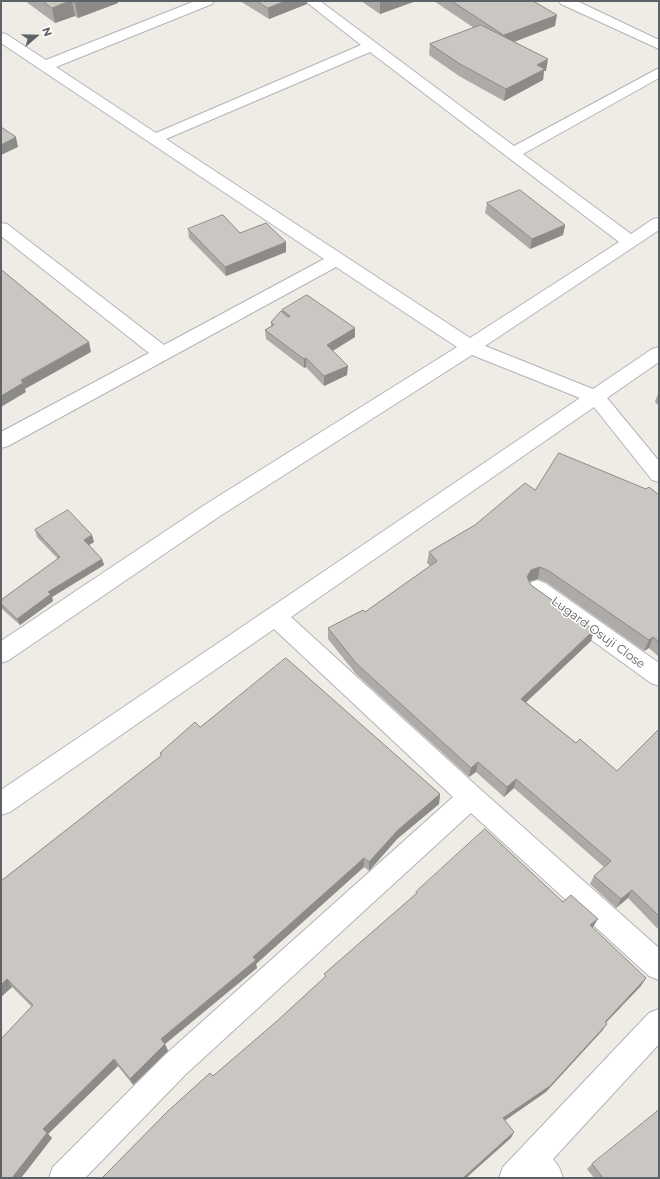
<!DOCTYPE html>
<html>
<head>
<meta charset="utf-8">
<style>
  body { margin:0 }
  #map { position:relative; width:660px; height:1179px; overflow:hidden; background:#efebe5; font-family:Montserrat,sans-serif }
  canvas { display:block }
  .frame { position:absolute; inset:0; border:2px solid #5d6266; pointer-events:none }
  .north { position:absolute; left:16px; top:16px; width:40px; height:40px; -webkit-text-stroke:3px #fff; paint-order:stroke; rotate:70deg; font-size:11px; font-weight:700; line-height:16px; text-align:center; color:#5d6266 }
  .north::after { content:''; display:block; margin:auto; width:14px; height:18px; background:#5d6266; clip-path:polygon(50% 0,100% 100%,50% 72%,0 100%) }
</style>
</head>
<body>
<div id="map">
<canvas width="660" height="1179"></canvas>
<div class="frame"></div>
<div class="north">N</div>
</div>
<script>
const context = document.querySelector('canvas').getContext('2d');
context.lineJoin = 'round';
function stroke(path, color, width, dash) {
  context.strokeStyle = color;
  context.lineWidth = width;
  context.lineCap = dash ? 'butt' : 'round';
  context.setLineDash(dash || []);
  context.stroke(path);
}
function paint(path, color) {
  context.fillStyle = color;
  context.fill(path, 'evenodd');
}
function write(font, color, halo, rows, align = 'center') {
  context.font = font + ' Montserrat,sans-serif';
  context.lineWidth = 3;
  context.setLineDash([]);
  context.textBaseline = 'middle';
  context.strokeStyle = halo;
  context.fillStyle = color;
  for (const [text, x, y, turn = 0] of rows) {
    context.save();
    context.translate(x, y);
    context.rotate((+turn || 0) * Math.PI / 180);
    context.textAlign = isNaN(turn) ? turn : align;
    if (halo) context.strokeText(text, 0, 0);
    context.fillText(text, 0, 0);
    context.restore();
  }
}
const minor = new Path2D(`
  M195 1H214L212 4 56 67 156 133 361 45 305 1H320L514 146 659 68V78L523 154 631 234 653 219 659 218V230L485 346 593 389 652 349 659 347V362L607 398 659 461V482L652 480 594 407 291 617 480 789 659 948V980L649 976 471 813 186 1074 85 1178H49L53 1167 166 1054 453 797 274 629 10 812 1 815V790L580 398 472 355 220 516 9 660 1 663V641L206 504 457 347 336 267 8 446 1 448V432L149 353 1 236V223L7 224 164 345 324 259 1 43V33L6 34 46 60ZM370 52 619 242 470 338 166 139Z
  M559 1H577L659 40V49L561 4Z
  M537 580 545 583 659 663V686L651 683 529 595 526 589 529 583Z
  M659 1009V1044L553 1159 559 1167 563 1178H499L503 1167 649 1013Z`);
const wall = new Path2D(`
  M25 1H118V3L78 18 75 16 55 23Z
  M240 1H307V4L269 19Z
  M361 1H416L380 14Z
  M434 1H533L555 26 514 42 546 71H544L543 80 504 101 459 76 429 55 430 44 474 28Z
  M487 203 565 225 563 235 530 249 485 213Z
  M188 229 240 233 286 252 226 276 189 238Z
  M282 310 355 328V337L333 351 347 375 324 386 306 367 304 368 266 339 265 330 271 326V322L282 312Z
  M659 393V406L655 402 658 394Z
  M535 490 659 495V657L649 648 644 651 546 582 538 579 529 581 531 585 594 630 591 641 526 702 576 743 617 771 659 729V930L628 898 616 908 590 884 594 876 604 867 514 788 504 797 476 772 469 777 356 674 328 639V628L365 612 430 566 427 563 429 552Z
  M35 530 94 542 89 545 102 559 104 565 52 597 53 601 20 625 1 608V600L58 559 37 537Z
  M200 727 440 794 439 804 397 839 369 871 364 867 256 964 257 968 165 1044 168 1051 133 1085 118 1066 48 1134 52 1138 21 1178H1L32 1007 12 987 1 997V881L161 757 160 753Z
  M592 1164 659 1178H594L587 1169Z`);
const shadedWall = new Path2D(`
  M70 1H72L75 16 55 23 52 8Z
  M80 1H118V3L78 18 75 3Z
  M286 1H307V4L269 19 268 8Z
  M384 1H416L380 14V2Z
  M557 15 555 26 503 46 504 35Z
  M548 59 546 71H544L543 80 504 101 506 89 537 65Z
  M16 137 18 147 1 155V145Z
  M565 225 563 235 530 249 532 239Z
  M286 242V252L226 276 225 267Z
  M355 328V337L327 354V345Z
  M89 342 91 352 25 389 26 392 1 407V396L21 380Z
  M306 358V367L304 368V359Z
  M348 366 347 375 324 386V376Z
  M92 535 94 542 86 547 84 540Z
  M102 559 104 565 52 597 53 601 20 625 17 619 48 592Z
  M540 567 538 579 528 582 527 577 531 570Z
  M594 630 591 641 519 709 521 699Z
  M653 637 649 648 644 651 649 640Z
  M478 762 476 772 469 777 471 768Z
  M516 779 514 788 504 797 507 787Z
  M440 794 439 804 397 839 369 871V862L398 830Z
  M364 858V867L256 964 257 968 165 1044 168 1051 133 1085 130 1079 161 1039 253 957Z
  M632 890 628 898 616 908 621 899Z
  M598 919 593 927 586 933 590 925Z
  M646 978 641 986 600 1029 605 1022Z
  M7 979 12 987 1 997V985Z
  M607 1024 602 1031 546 1092 500 1124 503 1118Z
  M114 1059 118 1066 48 1134 52 1138 21 1178H12L43 1129Z
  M514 1132 511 1138 466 1178H463Z`);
const building = new Path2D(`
  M43 1H70L52 8Z
  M73 1H80L75 3Z
  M257 1H286L268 8Z
  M452 1H533L557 15 504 35Z
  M481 25 548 59 537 65 545 69 506 89 460 64 430 44Z
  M1 127 16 137 1 145Z
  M520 190 565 225 532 239 487 203Z
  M223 215 240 233 266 223 286 242 225 267 188 229Z
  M3 271 89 342 21 380 23 383 1 396V272Z
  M307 295 355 328 327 345 348 366 324 376 306 358 304 359 265 330 274 325 271 322 281 311 288 317 290 316 282 310Z
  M559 453 646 489 649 487 659 495V642L653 637 649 640 549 571 540 567 531 570 527 577 531 585 594 630 521 699 576 743 580 739 617 771 659 729V916L632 890 621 899 594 876 611 861 516 779 507 787 478 762 471 768 356 663 328 628 363 610 365 612 437 561 429 552 475 525 525 483 535 490Z
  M68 510 92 535 84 540 102 559 48 592 51 594 17 619 1 604V600L60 557 35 530Z
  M286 658 440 794 398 830 369 862 364 858 253 957 256 960 161 1039 165 1044 130 1079 114 1059 43 1129 47 1133 12 1178H1V1039L33 1005 7 979 1 985V881L162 755 160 753 195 722 200 727Z
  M485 829 563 902 571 895 598 919 590 925 646 978 605 1022 607 1024 550 1086 503 1118 514 1132 463 1178H102L168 1111 210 1073 213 1076 277 1021 326 976 324 974 417 893 416 892Z
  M659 1110V1178H603L592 1164Z`);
const streetNames = [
  ["Lugard Osuji Close",598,633,36]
];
stroke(minor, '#b1b4b8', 2);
paint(minor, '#fff');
paint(wall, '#aeaaa7');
paint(shadedWall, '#8d8b88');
paint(building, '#cac6c2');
stroke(building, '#8d8b88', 1);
write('12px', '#5d6266', '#fff', streetNames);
</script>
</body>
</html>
